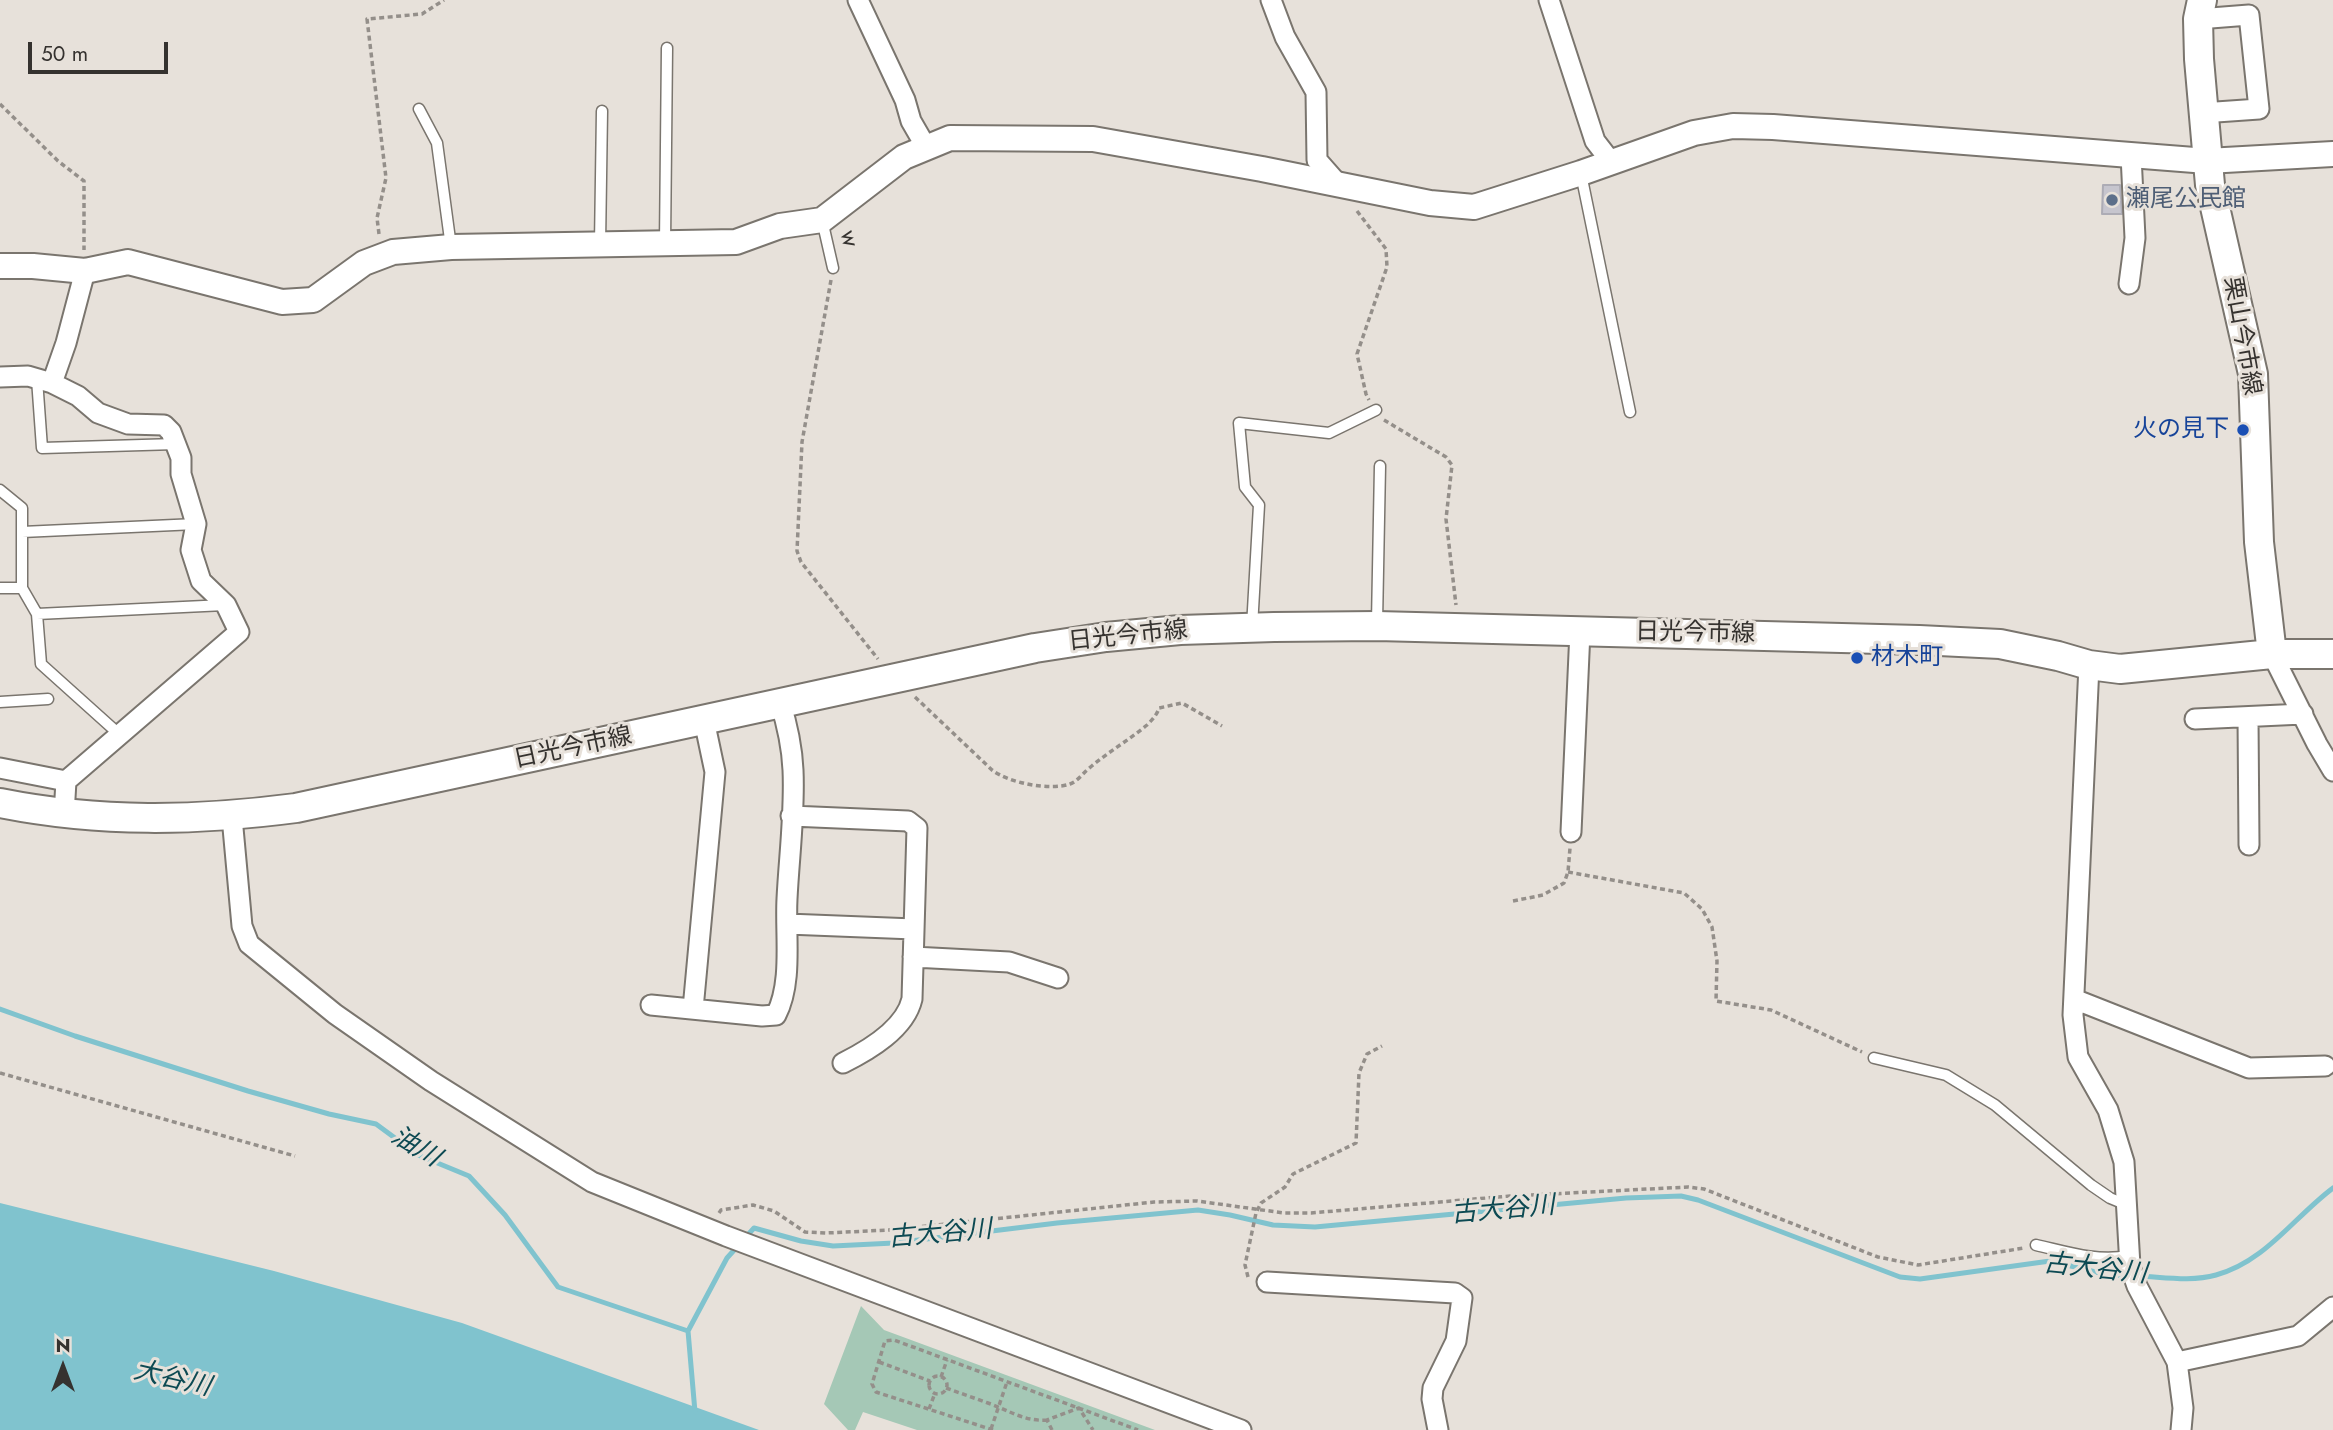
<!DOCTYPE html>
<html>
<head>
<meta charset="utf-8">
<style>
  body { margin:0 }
  #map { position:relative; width:2333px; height:1430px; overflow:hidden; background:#e7e1da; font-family:Jost,sans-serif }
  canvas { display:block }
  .north { position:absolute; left:28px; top:1332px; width:70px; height:70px; -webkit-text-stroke:5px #e7e1da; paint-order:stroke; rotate:0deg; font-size:19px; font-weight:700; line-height:28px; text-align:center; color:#35322f }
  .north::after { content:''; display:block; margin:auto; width:24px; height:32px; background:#35322f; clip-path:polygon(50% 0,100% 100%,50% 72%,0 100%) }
  .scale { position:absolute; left:28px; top:42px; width:140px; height:32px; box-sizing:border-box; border:4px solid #35322f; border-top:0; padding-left:9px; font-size:21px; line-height:24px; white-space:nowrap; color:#35322f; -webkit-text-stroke:5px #e7e1da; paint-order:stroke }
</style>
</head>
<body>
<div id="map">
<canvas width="2333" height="1430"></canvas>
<div class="north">N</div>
<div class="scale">50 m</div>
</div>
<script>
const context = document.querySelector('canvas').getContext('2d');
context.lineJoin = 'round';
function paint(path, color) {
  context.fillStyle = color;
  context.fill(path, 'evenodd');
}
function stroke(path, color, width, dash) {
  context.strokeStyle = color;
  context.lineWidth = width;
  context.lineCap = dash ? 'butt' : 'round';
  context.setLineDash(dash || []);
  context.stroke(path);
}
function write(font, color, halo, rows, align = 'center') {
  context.font = font + ' Jost,"Noto Sans JP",sans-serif';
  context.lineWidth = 6;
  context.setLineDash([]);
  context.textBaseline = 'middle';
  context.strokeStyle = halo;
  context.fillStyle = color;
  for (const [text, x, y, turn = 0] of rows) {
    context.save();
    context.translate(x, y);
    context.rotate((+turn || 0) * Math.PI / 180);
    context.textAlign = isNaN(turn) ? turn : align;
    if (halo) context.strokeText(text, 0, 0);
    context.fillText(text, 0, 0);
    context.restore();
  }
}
const green = new Path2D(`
  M861 1306 884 1330 1155 1430H917L863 1412 855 1430H848L824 1404Z`);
const water = new Path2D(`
  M0 1203 274 1271 462 1323 759 1430H0Z`);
const stream = new Path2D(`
  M0 1009 75 1036 248 1091 329 1114 376 1124 418 1155 469 1176 505 1215 558 1287 688 1331
  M2139 1276C2163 1277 2192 1282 2216 1275 2265 1262 2294 1217 2333 1188
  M688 1331 727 1258 754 1228 801 1241 833 1246 894 1243 1057 1223 1198 1210 1230 1215 1273 1225 1315 1227 1626 1198 1681 1196 1698 1200 1900 1277 1920 1279 2050 1261 2108 1275 2129 1276
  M688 1331 695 1412`);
const building = new Path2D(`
  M2103 185H2120L2122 214H2102Z`);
const path = new Path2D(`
  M0 104 58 161 84 181V250
  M1357 211 1386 249 1387 267 1357 354 1366 394 1369 400
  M379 234 377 218 386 178 367 19 422 14 444 0
  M831 280 802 442 797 551 801 562 878 659
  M1384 420 1446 457 1452 465 1446 519 1456 605
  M915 697 992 770C1009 783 1050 791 1070 784 1076 782 1081 776 1086 771 1106 753 1128 741 1147 725 1152 720 1157 715 1159 708L1182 703 1222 726
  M1568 872 1684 893 1702 909 1712 927 1717 961 1716 1001 1771 1010 1862 1052
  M1513 901 1543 895 1564 883 1568 872 1570 848
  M0 1073 295 1156
  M719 1213 721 1210 753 1205 774 1211 805 1232 826 1233 889 1230 1154 1202 1197 1201 1284 1213H1311L1510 1196 1688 1187 1704 1189 1878 1257 1918 1265 2024 1248
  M1248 1277 1245 1265 1256 1213 1261 1203 1285 1187 1293 1174 1356 1143 1359 1073 1367 1054 1382 1046
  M879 1362 930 1381
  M929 1385a9 9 0 1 1 18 0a9 9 0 1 1-18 0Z
  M941 1377 947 1360
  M946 1388C960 1393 974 1398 988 1403 1008 1410 1025 1422 1047 1420
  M929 1409 935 1393
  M991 1429 1007 1382
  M993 1430 876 1392 872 1384 885 1341 894 1340 1138 1430
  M1052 1430 1047 1420 1079 1408 1093 1430`);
const service = new Path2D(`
  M419 109 437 143 451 247
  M1581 174 1630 412
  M822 220 833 268
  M665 243 667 48
  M600 244 602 111
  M37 379 42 448 176 444
  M0 490 22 508V588
  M22 532 196 524
  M0 588H22L37 614 41 664 120 735
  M37 614 225 605
  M1377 622 1380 466
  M1252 627 1259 505 1245 487 1239 423 1329 433 1376 410
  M0 702 48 699
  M1874 1058 1946 1075 1995 1105 2091 1185 2110 1198 2127 1205
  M2036 1245C2067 1252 2097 1262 2128 1256`);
const minor = new Path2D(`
  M858 0 905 100 911 121 926 147
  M1271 0 1285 37 1316 92 1317 160 1339 185
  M1549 0 1595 141 1612 163
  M2198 19 2249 15 2259 109 2202 113
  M2129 284 2135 238 2131 155
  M0 377 28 376 52 383 78 396 98 413 128 424 164 425 171 432 181 458V474L196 524 191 550 201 581 226 605 239 632 66 781 64 815
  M52 383 66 343 85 271
  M2272 654 2317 744 2333 771
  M2089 665 2073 1015 2078 1057 2108 1110 2124 1162 2130 1266 2137 1286 2177 1362 2183 1408 2181 1430
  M2248 717 2249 845
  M2195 719 2303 714
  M0 768 66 781
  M791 816 908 821 917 828 912 999C905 1029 869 1050 843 1063
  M232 817 242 926 249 944 335 1014 431 1081 592 1182 726 1236 1241 1430
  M1571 832 1580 631
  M787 924 914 929
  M913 957 1009 962 1058 978
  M2074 999 2249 1068 2325 1066
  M651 1005 762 1016 776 1015C793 982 785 935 787 899 789 857 795 813 793 770 792 747 787 724 780 702
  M693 1009 715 772 704 720
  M1267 1282 1455 1293 1462 1298 1456 1341 1433 1388 1432 1399 1438 1430
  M2177 1362 2298 1336 2333 1307`);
const tertiary = new Path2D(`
  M0 266H33L85 271 128 262 282 302 313 300 364 263 393 252 451 247 736 242 780 226 822 220 904 157 950 138 1093 139 1262 169 1430 203 1474 207 1581 173 1694 133 1733 126 1773 127 2207 161 2333 154`);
const secondary = new Path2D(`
  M2202 0 2198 19 2199 59 2210 185 2253 374 2259 542 2272 654
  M0 803C100 823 196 821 296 808L1035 648 1106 637 1180 630 1274 627 1377 626 1919 640 2000 644 2058 656 2089 665 2120 669 2272 654H2333`);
const markers = [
  [2112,200,7,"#5c6f8a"],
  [2243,430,7,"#1a4fb4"],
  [1857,658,7,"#1a4fb4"]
];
const serviceNames = [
  ["瀬尾公民館",2126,200]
];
const streetNames = [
  ["w",848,239,77],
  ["栗山今市線",2241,336,80],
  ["日光今市線",1695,634,1],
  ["日光今市線",1128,637,-6],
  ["日光今市線",573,749,-12]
];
const transitNames = [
  ["火の見下",2229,430],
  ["材木町",1871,658,"left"]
];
const waterNames = [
  ["油川",415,1148,31],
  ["古大谷川",1503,1211,-5],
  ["古大谷川",940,1235,-5],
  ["古大谷川",2095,1270,6],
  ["大谷川",172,1380,13]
];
paint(green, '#a5c8b6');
paint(water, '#80c3ce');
stroke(stream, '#80c3ce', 5);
paint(building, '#c6c5ce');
stroke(building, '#adacb5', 2);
stroke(service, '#7a756e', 13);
stroke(minor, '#7a756e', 23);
stroke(tertiary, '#7a756e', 28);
stroke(secondary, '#7a756e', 32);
stroke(path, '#948f8a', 3.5, [5, 3.5]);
stroke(service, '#fff', 10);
stroke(minor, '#fff', 19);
stroke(tertiary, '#fff', 24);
stroke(secondary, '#fff', 28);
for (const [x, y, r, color] of markers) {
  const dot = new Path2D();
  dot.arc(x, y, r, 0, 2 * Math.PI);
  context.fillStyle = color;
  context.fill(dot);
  stroke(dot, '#e7e1da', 2.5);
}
write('24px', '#4e5e75', '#e7e1da', serviceNames, 'left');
write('24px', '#35322f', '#e7e1da', streetNames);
write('24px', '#164399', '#e7e1da', transitNames, 'right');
write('italic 26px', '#0d4a53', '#e7e1da', waterNames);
</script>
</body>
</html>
